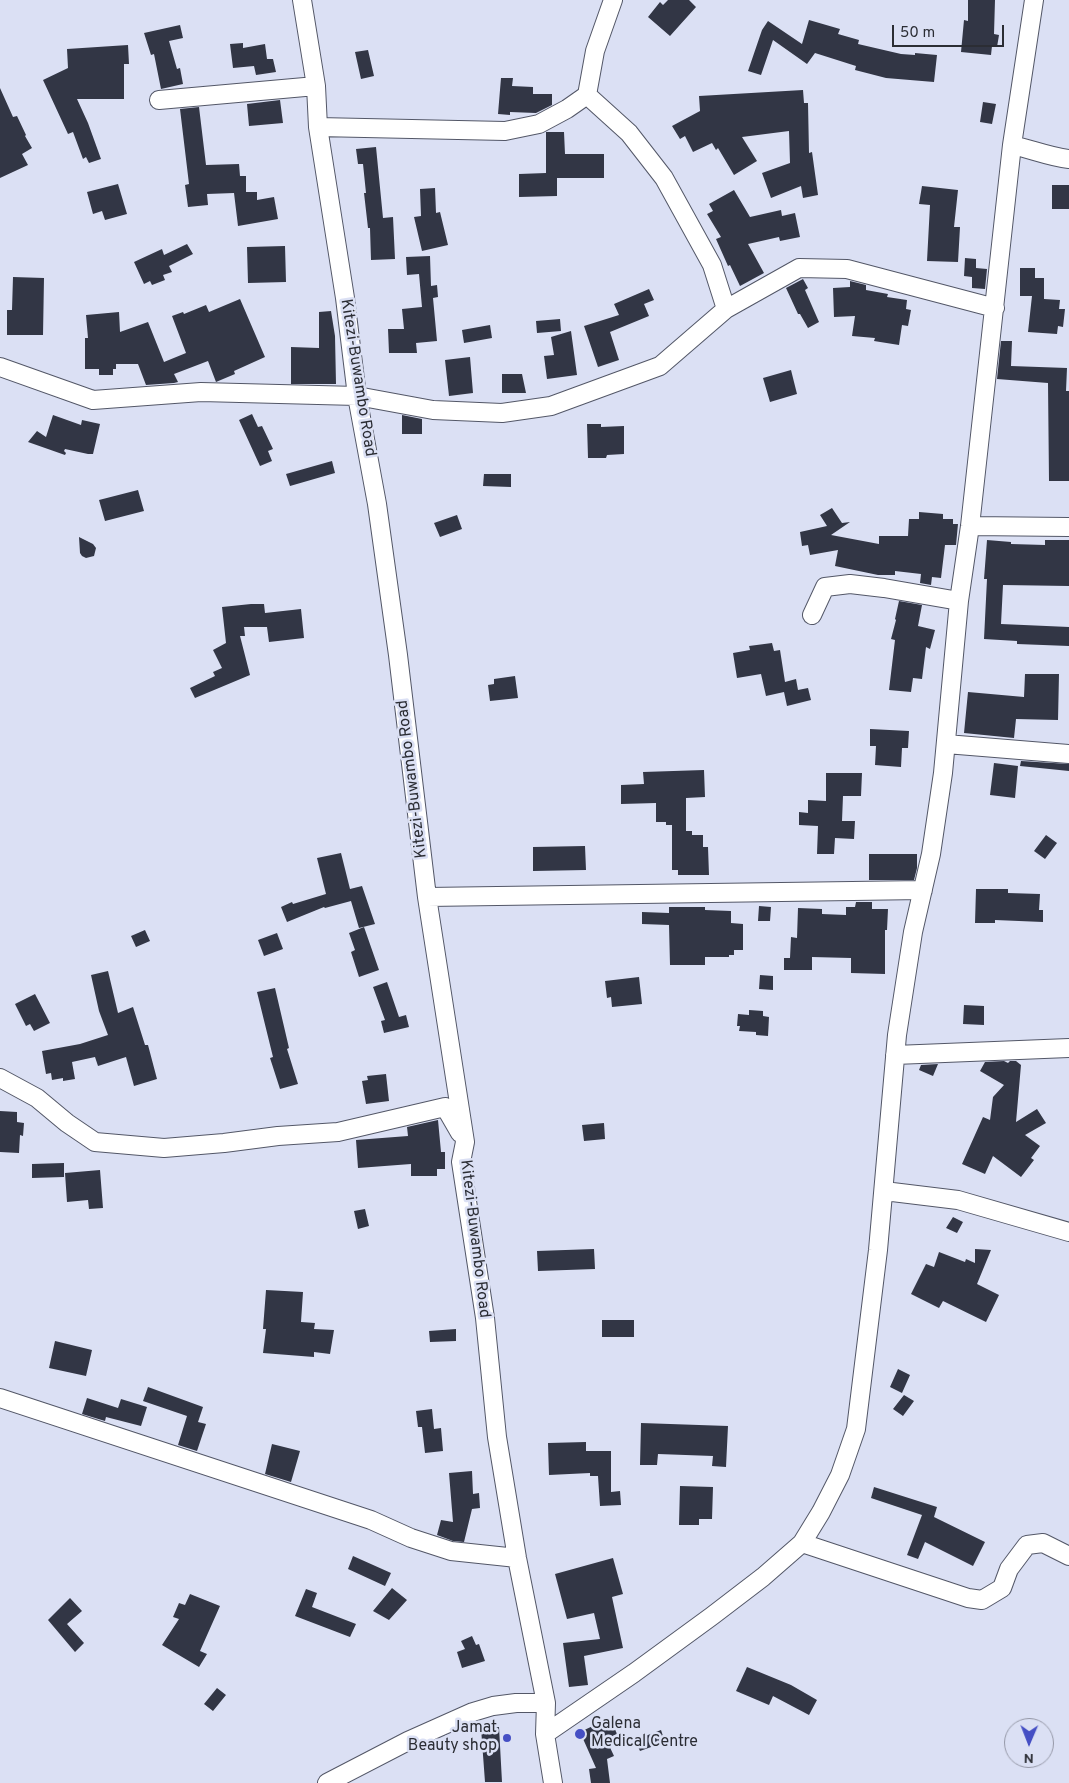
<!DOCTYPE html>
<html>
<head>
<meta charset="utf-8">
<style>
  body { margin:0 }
  #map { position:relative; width:1069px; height:1783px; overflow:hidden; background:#dbe0f4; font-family:Overpass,sans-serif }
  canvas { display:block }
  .north { position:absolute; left:1004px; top:1718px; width:50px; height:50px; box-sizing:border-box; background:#dbe0f4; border:1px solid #9598a7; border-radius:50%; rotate:181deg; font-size:14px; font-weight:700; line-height:20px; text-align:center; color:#2b2d34 }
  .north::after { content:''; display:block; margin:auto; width:18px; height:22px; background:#454fc4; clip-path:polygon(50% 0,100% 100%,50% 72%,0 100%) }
  .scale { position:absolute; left:892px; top:25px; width:112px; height:22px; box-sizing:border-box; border:2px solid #2b2d34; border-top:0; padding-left:6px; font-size:15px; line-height:18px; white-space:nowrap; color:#2b2d34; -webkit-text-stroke:4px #dbe0f4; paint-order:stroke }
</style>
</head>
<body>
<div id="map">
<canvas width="1069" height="1783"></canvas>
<div class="north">N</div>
<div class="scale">50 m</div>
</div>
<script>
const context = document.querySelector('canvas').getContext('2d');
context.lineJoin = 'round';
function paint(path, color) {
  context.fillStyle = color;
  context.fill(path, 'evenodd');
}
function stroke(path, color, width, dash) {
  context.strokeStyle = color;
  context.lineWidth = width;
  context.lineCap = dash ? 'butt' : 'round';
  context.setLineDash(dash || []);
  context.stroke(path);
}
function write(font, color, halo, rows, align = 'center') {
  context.font = font + ' Overpass,sans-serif';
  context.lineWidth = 5;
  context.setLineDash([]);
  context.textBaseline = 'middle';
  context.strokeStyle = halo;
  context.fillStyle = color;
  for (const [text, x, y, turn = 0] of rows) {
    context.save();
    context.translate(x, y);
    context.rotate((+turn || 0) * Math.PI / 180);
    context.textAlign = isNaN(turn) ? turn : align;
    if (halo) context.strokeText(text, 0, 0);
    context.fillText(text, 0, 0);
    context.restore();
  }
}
const building = new Path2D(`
  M668 0H689L696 7 670 36 648 17 660 2 663 5Z
  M968 0H995L994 34 999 35 997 47 992 46 991 55 961 52 964 20 968 21Z
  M809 20 840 29 838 34 859 40 858 44 901 54 915 55V53L937 55 934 82 886 78 855 70 856 66 815 53 807 64 773 40 761 75 748 71 762 30 768 21 802 44Z
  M180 25 183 38 169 41 177 69 180 68 183 84 161 89 154 54 151 55 144 33Z
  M243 43V48L265 44 267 59H273L276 72 256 75 254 66 233 68 230 44Z
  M128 45 129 64H124V99H77L88 123 101 159 89 163 86 157 83 159 73 132 68 134 43 80 68 68 67 49Z
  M368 50 374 76 361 79 355 52Z
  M501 78H513L512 86 533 87V94H552V105L536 113 510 112V115L498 114Z
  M0 88 13 117 17 116 26 135 25 136 32 148 22 154 28 165 0 178Z
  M803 90 804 103H808L809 153 812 152 818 195 803 198 801 186 771 198 762 173 790 163 789 131 742 137 757 161 734 175 718 148 716 150 712 143 693 152 685 136 680 139 672 126 700 111 699 96Z
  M280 100 283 123 249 126 247 104Z
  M983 102 996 104 992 124 980 122Z
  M199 107 206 165 239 164 240 176H246V192H257V200L274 197 278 219 238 226 234 193 207 194 208 205 188 207 185 185 189 184 180 109Z
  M546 132H564L565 154H604V178H557V196L519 197V174L546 173Z
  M376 147 383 218 393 217 395 259 371 260 370 228H368L364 193H366L363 164H358L356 149Z
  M118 184 127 214 105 220 102 211 93 214 87 192Z
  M1052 185H1069V209H1052Z
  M922 186 958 190 954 227H960L958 262 927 261 930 205 919 204Z
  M435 188 436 213 440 212 448 245 422 251 414 217 421 216 420 189Z
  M734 190 750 217 781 210 782 216 795 213 800 237 780 241 779 237 748 244 764 273 740 286 730 265 728 266 716 239 721 237 707 214 713 211 709 204Z
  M187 244 193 254 169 266 172 272 163 275 165 280 152 285 150 281 144 284 134 262 162 249 164 255Z
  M285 246 286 282 248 283 247 247Z
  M430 256 431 286 437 285 438 297 433 298 437 341 416 343 417 353H389L388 329H404L402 309 422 307 419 274 407 275 406 257Z
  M965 258 976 259V268L987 269 985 289 972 288V277L964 276Z
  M1020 268H1035V278H1044V299L1060 300 1059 309H1065L1063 327 1058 326 1057 334 1028 332 1032 296H1020Z
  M13 277 44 278 43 335H7V310H12Z
  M803 279 808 288 805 290 819 322 808 328 800 314H798L786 288Z
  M850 281 866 285V290L888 294 887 297 907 300 906 309 911 310 908 326 902 325 899 345 874 341 875 338 852 336 855 316 834 317 833 288 850 287Z
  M649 289 654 300 644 304 649 316 610 332 619 360 598 367 584 326 619 315 614 304Z
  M240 299 265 357 234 371 235 374 216 382 208 361 174 374 178 382 174 383 146 385 138 364H116V369H113V375H99V369H85V338H88L86 315 119 312 120 332 148 322 164 362 186 353 172 316 183 312 184 314 206 305 209 312Z
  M331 311 335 336 336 384H291V347L319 348V312Z
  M560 319 561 331 537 333 536 321Z
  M490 325 492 338 464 343 462 330Z
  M571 331 577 375 547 379 544 356 554 355 551 337Z
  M1001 341H1012L1011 366 1067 368 1066 391H1069V481H1049L1048 383 997 379Z
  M470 357 473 393 449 396 445 360Z
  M791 370 797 394 770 402 763 378Z
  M502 374H522L526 393H502Z
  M252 414 258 427 262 426 273 449 268 451 272 461 260 466 239 420Z
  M53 415 81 425 82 420 100 424 93 454H88L65 449 64 451 66 453 65 455 28 442 37 431 46 437Z
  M402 415 422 419V434H402Z
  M587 424H601V427L624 426V454L607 455 606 458H588Z
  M332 461 335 473 290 486 286 474Z
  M484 474H511V487L483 486Z
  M138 490 144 511 105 521 99 500Z
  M832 508 842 523 850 522 831 535 879 544V536H908L909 519H919V512L943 514V519H953V524H958L956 545H945L941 578 932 577 931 585 920 583 921 574 895 571V575H878L835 566 838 550 810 555 808 545 802 546 800 532 827 526 820 515Z
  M457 515 462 529 440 537 434 523Z
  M79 537 93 544 96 548 94 556 86 558 82 556 80 553Z
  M987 540 1011 542V544L1045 545V540H1069V586L1003 585 1001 624 1069 627V646L1017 644V641L984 639 987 579H984Z
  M899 601 922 605 918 626 935 630 930 649 926 647 922 679 913 678 911 692 889 690 895 640 891 639 896 620 895 619Z
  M251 604H264L265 613 301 609 304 638 269 642 267 627H244L245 636H240L250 675 195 698 190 688 215 676 213 672 222 668 213 650 226 643 222 607Z
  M772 643 774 651 780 650 785 682 796 679 798 690 808 688 811 700 787 706 784 692 766 696 761 674 737 678 733 653 750 650 749 646Z
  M1025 674H1059L1058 720 1016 719 1014 738 964 733 968 692 1024 697Z
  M515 676 518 698 490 701 488 685 494 684V679Z
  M870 729 909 731 908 748H902L901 767 875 765 876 746H870Z
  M1021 761 1069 764V771L1020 766Z
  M994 763 1018 766 1015 798 990 795Z
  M704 770 705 797 686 798V831H692V835H703V847H708L709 875H678V870H672V825H666V822H656V803L621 804V785L644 784 643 772Z
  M826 773H862L861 796H843L842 821H855L854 839 835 838 834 854H817L818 826 799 825V812L808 813V800L826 801Z
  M1046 835 1057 843 1045 859 1034 851Z
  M585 846 586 870 533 871V847Z
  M341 853 350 889 362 886 375 924 359 928 351 901 325 908 324 907 287 922 281 907 292 902 293 904 326 894 317 858Z
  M869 854H917V868L914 880H869Z
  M976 889H1008V893L1040 894 1039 910H1043V922L995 920V923H975Z
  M856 902H872V909H888L887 930H885V974L851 973V958L812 957V970H784V958H790L791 937 797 938 798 908 822 909V914L846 915V907H855Z
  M759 906 771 907 770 921H758Z
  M669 907H705V910L731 911V923L743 924V950H734V955H729V957H705V965H670L669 925 642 924V912L669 913Z
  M364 927 379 970 359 977 351 952 355 950 349 933Z
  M145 930 150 941 136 947 131 936Z
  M277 933 283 949 264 956 258 940Z
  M108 971 118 1013 133 1007 145 1045H148L157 1079 134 1086 126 1057 98 1066 95 1057 72 1062 75 1079 63 1081V1078L52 1080 51 1073 46 1074 42 1051 80 1044 108 1035 99 1011 91 975Z
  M760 975 773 976V990L759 989Z
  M639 977 642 1004 612 1007 611 997 607 998 605 981Z
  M387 982 399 1017 406 1015 409 1027 384 1033 381 1021 385 1020 373 987Z
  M275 988 289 1048 287 1049 298 1084 280 1089 270 1058 273 1057 257 992Z
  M35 994 50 1023 34 1031 30 1024 26 1026 15 1004Z
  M964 1005 984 1006V1025L963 1024Z
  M749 1010 763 1011V1016L769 1017 768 1036 756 1035V1032L739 1031 740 1026H737L738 1014 749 1015Z
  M1004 1061 1008 1063 1010 1061H1016L1021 1065 1016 1122 1037 1109 1046 1123 1025 1135 1040 1146 1031 1158 1034 1160 1021 1177 993 1156 985 1174 962 1164 983 1117 990 1120 993 1097 1004 1085 980 1071 985 1062Z
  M938 1064 933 1076 919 1070 921 1065Z
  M386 1074 389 1101 366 1104 362 1081 368 1080 367 1076Z
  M0 1111 17 1112V1122L24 1123 23 1136 20 1135 19 1153 0 1152Z
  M438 1120 441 1152H445V1169H437V1176H411V1164L358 1168 356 1140 408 1136 407 1127Z
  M604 1123 605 1139 584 1141 582 1125Z
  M64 1163V1177L32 1178V1164Z
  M100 1170 103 1208 89 1209 88 1200 67 1202 65 1173Z
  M365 1209 369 1226 358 1229 354 1211Z
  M953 1217 963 1222 957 1233 946 1228Z
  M594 1249 595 1269 538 1271 537 1251Z
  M975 1249 991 1250 977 1284 999 1295 986 1322 943 1301 939 1308 911 1294 926 1264 934 1267 939 1252 965 1262 966 1259 975 1263Z
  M266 1290 303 1292 301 1322 315 1323 314 1329 334 1330 330 1354 314 1352V1357L263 1353 266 1329H263Z
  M602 1320H634V1337H602Z
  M456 1329V1341L430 1342 429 1331Z
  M55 1341 92 1350 86 1376 49 1368Z
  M898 1369 910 1375 902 1393 890 1387Z
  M148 1387 203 1407 198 1422 206 1424 197 1451 178 1445 187 1416 143 1401Z
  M904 1395 914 1401 903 1416 893 1409Z
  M87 1398 118 1408 121 1399 147 1407 141 1426 106 1417 105 1421 82 1414Z
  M432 1409 434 1429 441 1428 443 1451 425 1453 422 1427H418L416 1411Z
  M641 1423 728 1426 726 1467 712 1466 713 1456 658 1454 657 1465H640Z
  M586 1442V1451H611V1492L620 1491 621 1505 600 1506 598 1476H590V1473L549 1475 548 1443Z
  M272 1444 300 1451 291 1482 265 1474Z
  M472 1471 473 1494 479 1493 480 1508 472 1509 464 1542 453 1541 437 1535 441 1520 453 1522 449 1473Z
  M680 1486 713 1487 712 1519H699V1525H679Z
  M874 1487 937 1507 934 1517 985 1542 973 1566 925 1542 918 1559 907 1555 922 1515 871 1498Z
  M353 1556 391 1573 385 1586 348 1569Z
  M613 1558 623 1594 612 1597 623 1648 584 1656 588 1685 569 1687 563 1643 600 1639 594 1613 567 1619 555 1574Z
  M392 1588 407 1600 389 1620 373 1611Z
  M306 1589 317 1593 312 1607 356 1624 350 1637 295 1616Z
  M190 1594 220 1606 200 1651 207 1654 199 1667 162 1645 179 1619 173 1617 179 1603 185 1605Z
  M70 1598 82 1611 67 1624 84 1643 75 1652 48 1620Z
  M472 1636 476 1645 479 1644 485 1661 462 1668 457 1652 465 1649 461 1641Z
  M747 1667 791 1685 817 1700 809 1715 773 1696 769 1705 736 1691Z
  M217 1688 226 1695 213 1711 204 1704Z
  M610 1718 617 1734 606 1739 614 1756 607 1759 610 1783H591L589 1769 596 1768 580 1732Z
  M499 1727 502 1782H485L481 1728Z
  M661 1730 665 1742 640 1751 635 1740Z`);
const minor = new Path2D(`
  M302 0 316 86 318 127 345 298 357 396 377 504 398 655 427 897 465 1142 461 1162 485 1318 497 1437 517 1558 546 1703 545 1734 553 1783
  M613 0 595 51 587 95 629 133 664 178 712 265 726 309
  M159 100 316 86
  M318 127 505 131 539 124 567 109 587 95
  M1012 145C1031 149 1050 157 1069 159
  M0 367 93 400 201 392 357 396 433 410 502 413 551 406 660 366 726 309 799 268 847 269 995 308
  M970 526 1069 527
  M812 615 825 587 850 584 884 588 959 601
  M946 744 1069 754
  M427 897 923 890
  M895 1055 1069 1048
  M0 1078 37 1098 67 1123 95 1142 164 1148 224 1143 278 1136 338 1132 445 1107 460 1133
  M884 1191 958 1200 1069 1232
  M0 1398 371 1520 411 1538 451 1551 517 1558
  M802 1543 968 1598 982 1600 1002 1588 1009 1569 1027 1545 1043 1543 1069 1556
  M545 1734 634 1673 712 1616 763 1577 802 1543 821 1512 840 1475 856 1429 878 1250 897 1035 913 932 931 854 943 773 959 601 970 526 1012 145 1034 0
  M327 1783 408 1741 473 1712 493 1706 516 1703H546`);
const markers = [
  [580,1734,6,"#454fc4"],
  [507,1738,5,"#454fc4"]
];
const streetNames = [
  ["Kitezi-Buwambo Road",357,378,81],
  ["Kitezi-Buwambo Road",413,779,-97],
  ["Kitezi-Buwambo Road",474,1239,83]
];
const poiNames = [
  ["Galena",591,1725],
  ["Medical Centre",591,1743],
  ["Jamat",497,1729,"right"],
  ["Beauty shop",497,1747,"right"]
];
paint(building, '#323645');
stroke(minor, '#535767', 20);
stroke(minor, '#fff', 18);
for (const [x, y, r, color] of markers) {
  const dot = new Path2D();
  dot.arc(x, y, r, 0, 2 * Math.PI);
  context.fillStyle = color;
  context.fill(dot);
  stroke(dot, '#dbe0f4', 2);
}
write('16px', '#2b2d34', '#dbe0f4', streetNames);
write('16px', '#2b2d34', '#dbe0f4', poiNames, 'left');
</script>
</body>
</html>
